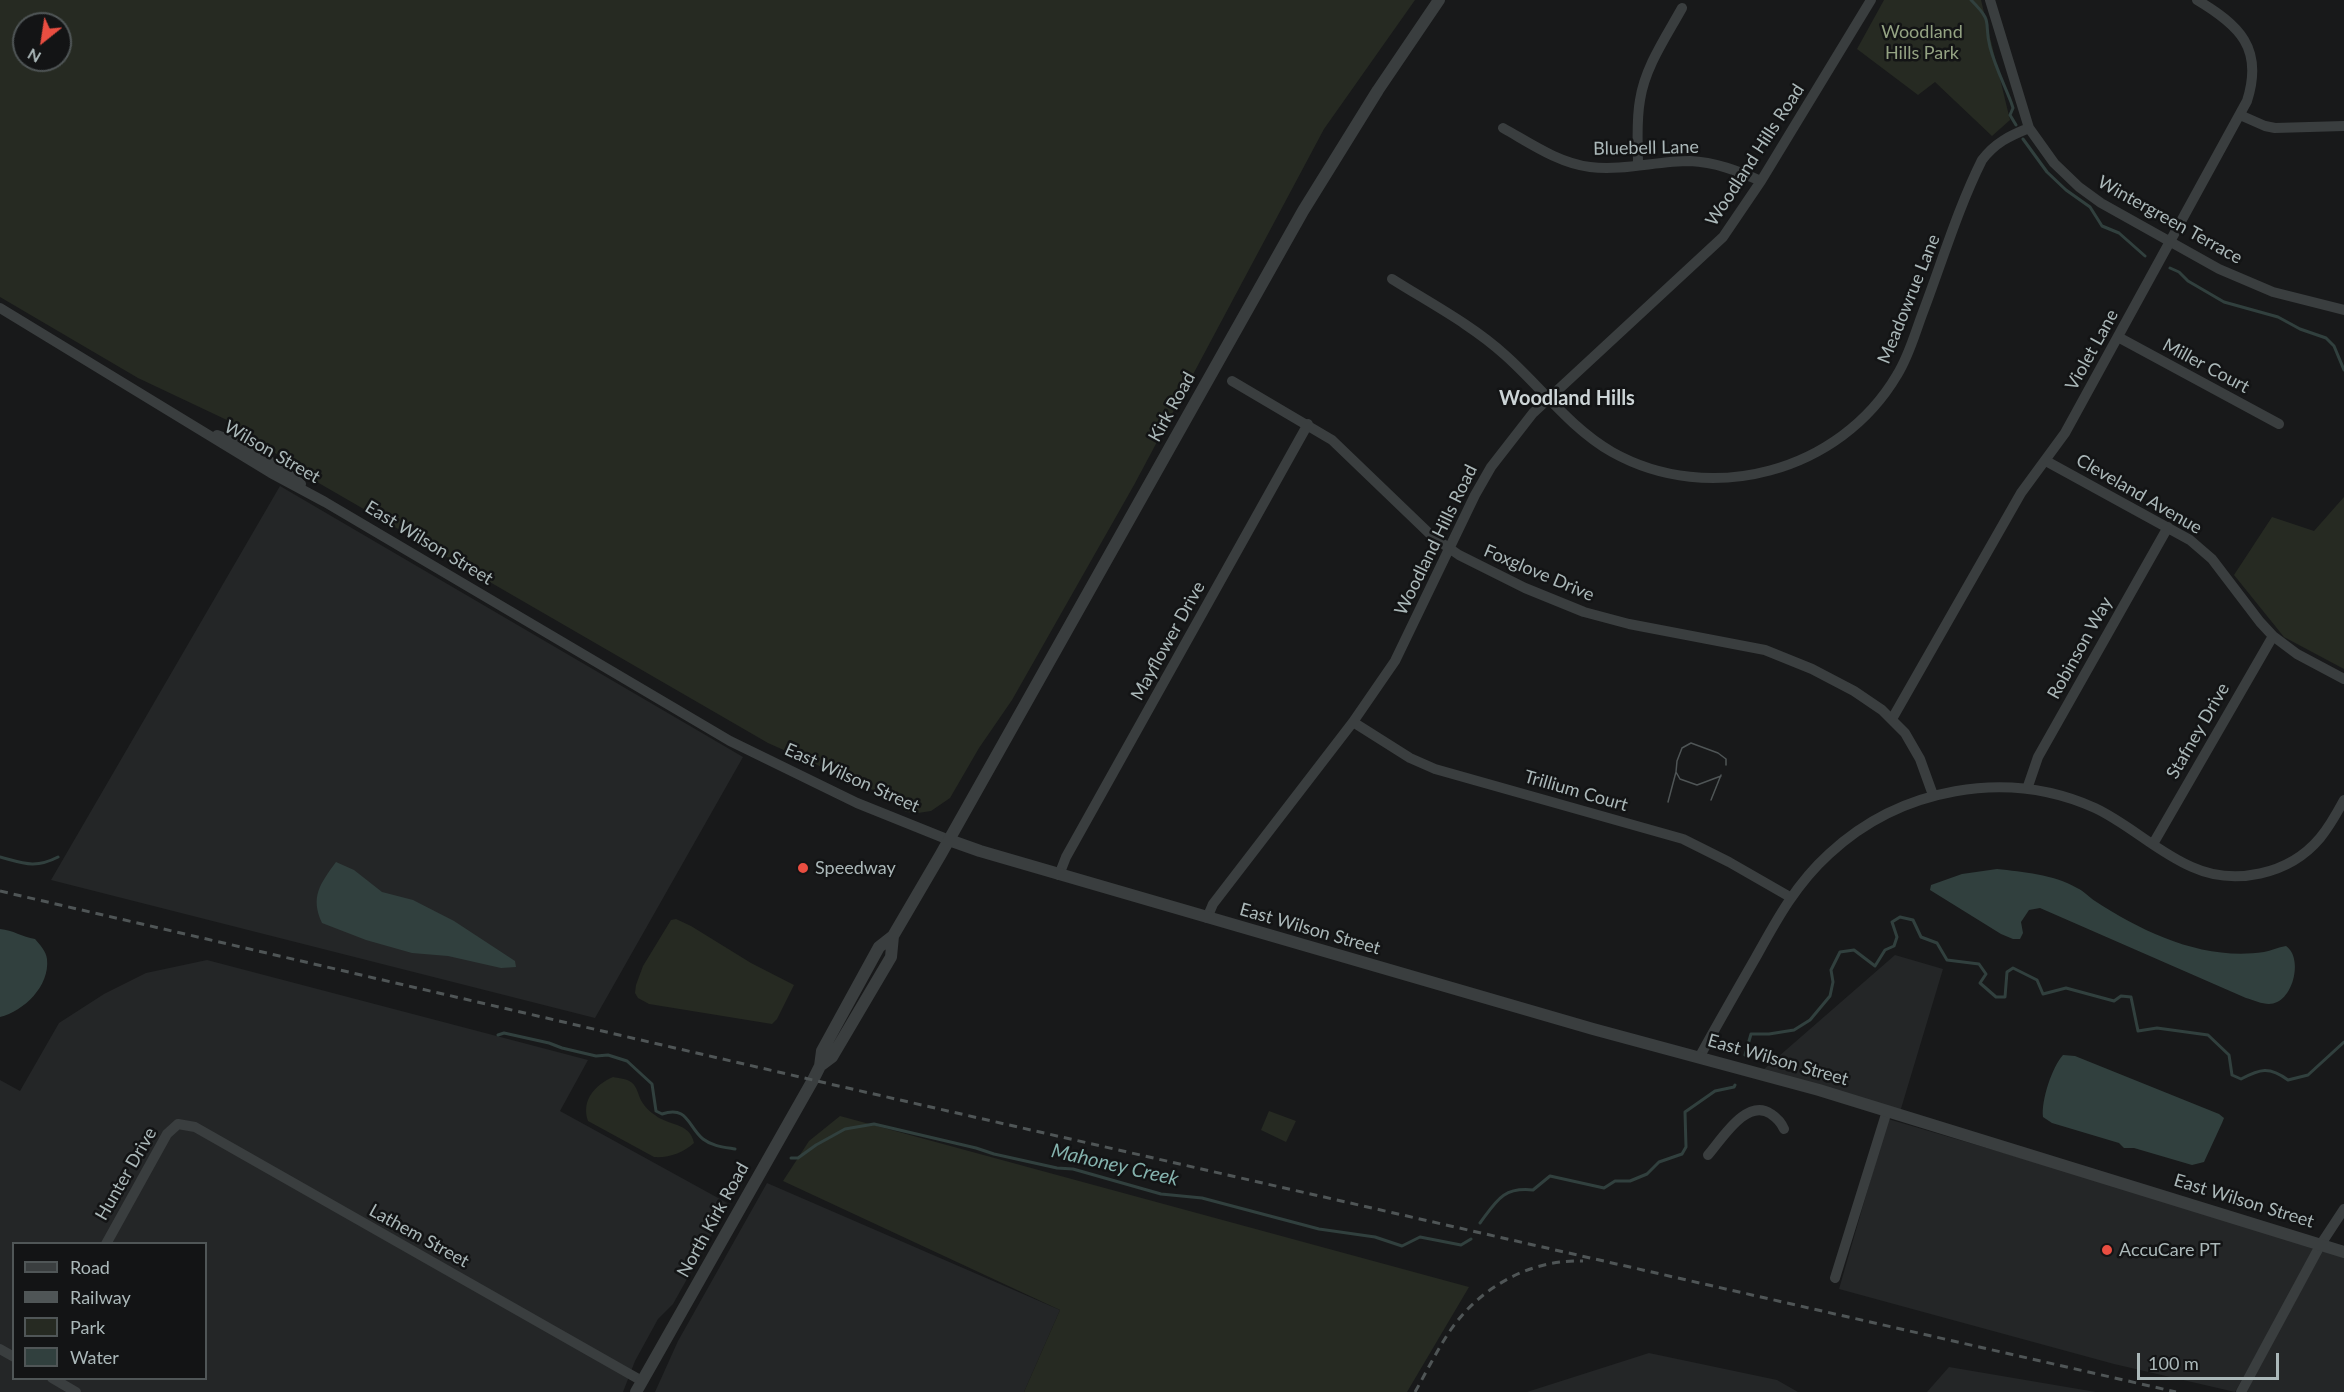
<!DOCTYPE html>
<html>
<head>
<meta charset="utf-8">
<style>
  body { margin:0 }
  #map { position:relative; width:2344px; height:1392px; overflow:hidden; background:#18191a; font-family:Lato,sans-serif }
  canvas { display:block }
  .legend { position:absolute; left:12px; top:1242px; width:195px; height:138px; box-sizing:border-box; background:#131415; border:2px solid #505657; margin:0; padding:8px 10px; list-style:none; font-size:18px; color:#abb8b9 }
  .legend li { display:flex; align-items:center; gap:12px; height:30px }
  .legend b { width:30px; border:2px solid #505657 }
  .north { position:absolute; left:12px; top:12px; width:60px; height:60px; box-sizing:border-box; background:#131415; border:2px solid #505657; border-radius:50%; rotate:210deg; font-size:16px; font-weight:700; line-height:24px; text-align:center; color:#abb8b9 }
  .north::after { content:''; display:block; margin:auto; width:21px; height:27px; background:#e94e41; clip-path:polygon(50% 0,100% 100%,50% 72%,0 100%) }
  .scale { position:absolute; left:2137px; top:1353px; width:142px; height:27px; box-sizing:border-box; border:3px solid #abb8b9; border-top:0; padding-left:8px; font-size:18px; line-height:21px; white-space:nowrap; color:#abb8b9; -webkit-text-stroke:4px #131415; paint-order:stroke }
</style>
</head>
<body>
<div id="map">
<canvas width="2344" height="1392"></canvas>
<ul class="legend">
<li><b style="height:8px;background:#3a3e3f"></b>Road</li>
<li><b style="height:8px;background:#4f5556"></b>Railway</li>
<li><b style="height:16px;background:#262a22"></b>Park</li>
<li><b style="height:16px;background:#31403e"></b>Water</li>
</ul>
<div class="north">N</div>
<div class="scale">100 m</div>
</div>
<script>
const context = document.querySelector('canvas').getContext('2d');
context.lineJoin = 'round';
function paint(path, color) {
  context.fillStyle = color;
  context.fill(path, 'evenodd');
}
function stroke(path, color, width, dash) {
  context.strokeStyle = color;
  context.lineWidth = width;
  context.lineCap = dash ? 'butt' : 'round';
  context.setLineDash(dash || []);
  context.stroke(path);
}
function write(font, color, halo, rows, align = 'center') {
  context.font = font + ' Lato,sans-serif';
  context.lineWidth = 5;
  context.setLineDash([]);
  context.textBaseline = 'middle';
  context.strokeStyle = halo;
  context.fillStyle = color;
  for (const [text, x, y, turn = 0] of rows) {
    context.save();
    context.translate(x, y);
    context.rotate((+turn || 0) * Math.PI / 180);
    context.textAlign = isNaN(turn) ? turn : align;
    if (halo) context.strokeText(text, 0, 0);
    context.fillText(text, 0, 0);
    context.restore();
  }
}
const built = new Path2D(`
  M280 486 743 757 595 1018 51 880Z
  M1895 955 1943 969 1900 1112 1763 1070Z
  M207 960 588 1060 560 1111 729 1204 673 1304 658 1319 635 1361 623 1392H0V1080L20 1091 59 1023 104 994 146 973ZM14 1244H206V1378H14Z
  M1888 1119 2205 1212 2317 1246 2235 1392 2114 1364 1839 1289Z
  M767 1183 1060 1310 1024 1392H655L678 1341Z
  M2324 1249 2344 1256V1392H2245Z
  M1649 1353 1777 1380 1798 1392H1527Z
  M1949 1367 2096 1392H1927Z`);
const green = new Path2D(`
  M0 0H1415L1324 129 1134 485 1012 700 979 748 950 798 931 811 918 813 906 812 889 797 768 743 317 482 229 421 138 378 0 297ZM24 24H60V60H24Z
  M1884 0H1981L2010 120 1992 136 1935 82 1918 95 1857 49Z
  M2344 497V669L2284 637 2234 575 2272 517 2314 531Z
  M676 919 691 926 751 963 794 985 777 1019 772 1024 649 1004 638 998 635 993 636 985 643 966 671 920Z
  M613 1077C618 1078 627 1079 631 1082 638 1087 638 1096 642 1102 645 1107 650 1112 655 1115 668 1126 690 1122 694 1143 683 1153 669 1158 654 1157L588 1121C581 1100 595 1085 613 1077Z
  M1269 1111 1296 1121 1286 1142 1261 1130Z
  M840 1116 1469 1287 1407 1392H1024L1060 1310 783 1181 809 1141Z`);
const water = new Path2D(`
  M336 862 354 870 382 892 413 900 454 921 515 961 516 967 501 968 448 956 412 953 366 940 322 923C310 897 320 884 336 862Z
  M1997 869C2023 872 2053 874 2077 888 2084 891 2089 897 2095 901 2144 933 2204 961 2264 952 2271 951 2278 947 2286 946 2304 958 2293 1004 2269 1004 2262 1004 2253 1000 2246 998L2040 908 2029 910 2021 922 2023 933 2020 939H2013L2001 934 1930 890 1931 885 1962 874Z
  M0 929C13 930 22 937 35 939 40 945 46 951 47 959 50 986 24 1011 0 1017Z
  M2063 1055 2075 1056 2219 1114 2224 1118 2222 1123 2204 1162 2192 1165 2134 1148H2124L2119 1143 2052 1123 2043 1117C2041 1101 2052 1067 2063 1055Z`);
const stream = new Path2D(`
  M1971 0C1995 24 1983 21 1990 47 1995 66 2004 84 2011 102L2013 108 2010 115 2016 125
  M2023 139 2047 172 2066 190 2090 207 2102 226 2119 233 2145 256
  M2170 268 2179 272 2188 281 2224 302 2278 317 2300 329 2326 338 2334 346 2344 370
  M0 857C23 863 35 869 58 857
  M498 1035 504 1033 549 1043 562 1048 596 1056 608 1055 627 1061 652 1084 656 1111 662 1114C688 1105 688 1127 703 1139 712 1146 723 1147 735 1149
  M1745 1055 1751 1034H1769L1794 1030 1810 1020 1830 996 1833 982 1831 970 1840 952 1854 950 1875 966 1885 950 1894 946 1897 937 1892 922 1900 917 1913 920 1921 937 1937 943 1947 960 1979 964 1986 974 1980 983 1996 997H2005L2007 972 2013 968 2037 980 2043 994 2066 988 2114 1001 2121 996 2131 997 2138 1031 2157 1028 2208 1035 2229 1055 2232 1075 2241 1079C2260 1069 2269 1066 2288 1080L2308 1075 2344 1042
  M791 1158H798L816 1145 845 1129 874 1124 976 1148 994 1154 1057 1168 1073 1169 1161 1194 1202 1198 1319 1229 1375 1237 1402 1246 1420 1237 1461 1245 1471 1239
  M1480 1223C1497 1200 1503 1187 1533 1190L1550 1176 1604 1188 1615 1181H1630L1647 1174 1659 1162 1682 1154 1686 1147 1685 1112 1715 1091 1734 1087 1735 1085`);
const minor = new Path2D(`
  M1990 0 2029 128 2054 163 2079 187 2101 203 2219 269 2273 292 2344 310
  M2240 115 2265 126 2275 128 2344 126
  M1503 128C1530 143 1558 163 1590 167 1623 171 1657 161 1690 161 1715 162 1738 171 1761 181
  M1638 165C1638 144 1636 122 1640 100 1645 67 1666 37 1682 8
  M1392 279C1430 303 1472 325 1505 355 1541 387 1570 428 1612 452 1710 507 1840 472 1897 375 1909 356 1915 333 1923 312 1942 262 1958 208 1982 160 1995 143 2009 136 2029 128
  M0 308 271 473 325 502 730 741 857 803 949 840
  M2118 337 2279 424
  M1232 381 1332 440 1433 537 1459 555 1525 588 1584 612 1629 624 1765 650 1812 669 1854 691 1882 710 1905 733 1920 759 1933 795
  M217 435C249 446 275 463 301 484
  M2046 461 2190 540 2212 559 2260 622 2273 636 2297 654 2344 679
  M1892 719 2021 493 2065 433 2247 101C2264 48 2239 25 2197 0
  M1353 722 1410 758 1435 769 1683 839 1729 862 1790 897
  M2027 789 2038 757 2168 527
  M2153 844 2273 636
  M1059 875 1066 857 1308 424
  M1207 918 1213 904 1353 722 1395 661 1475 495 1491 467 1533 413 1723 237 1761 181 1871 0
  M1700 1056C1718 1023 1737 990 1756 957 1777 919 1796 884 1829 854 1900 788 2006 768 2095 808 2129 824 2157 852 2192 867 2234 886 2289 875 2320 838 2329 827 2337 813 2344 800
  M1708 1155C1722 1139 1747 1097 1771 1114 1777 1118 1781 1122 1784 1129
  M106 1244 167 1134 178 1124 195 1127 642 1381
  M1835 1278 1887 1111
  M0 1349 14 1357
  M52 1378 76 1392
  M2241 1392 2321 1244 2344 1209`);
const tertiary = new Path2D(`
  M949 840 980 851 1593 1029 1819 1090 2344 1252
  M820 1066 832 1057 891 957 893 936
  M636 1392 813 1080 820 1066 822 1051 879 947 893 936 941 854 1303 211 1378 90 1439 0`);
const tram = new Path2D(`
  M1676 772 1680 779 1697 785 1721 776
  M1711 800 1721 775
  M1668 802 1676 772 1677 761 1682 748 1691 743 1718 753 1726 759V765`);
const rail = new Path2D(`
  M0 891 830 1084 2176 1392
  M1415 1392C1427 1371 1438 1348 1452 1328 1481 1287 1531 1259 1583 1261`);
const markers = [
  [803,868,6,"#e94e41"],
  [2107,1250,6,"#e94e41"]
];
const parkNames = [
  ["Woodland",1922,32],
  ["Hills Park",1922,53]
];
const streetNames = [
  ["Bluebell Lane",1646,148,-1],
  ["Woodland Hills Road",1755,155,-57],
  ["Wintergreen Terrace",2170,220,29],
  ["Meadowrue Lane",1909,299,-68],
  ["Violet Lane",2092,350,-61],
  ["Miller Court",2206,366,28],
  ["Kirk Road",1172,407,-61],
  ["Wilson Street",272,452,30],
  ["Cleveland Avenue",2139,494,30],
  ["Woodland Hills Road",1436,540,-64],
  ["East Wilson Street",429,543,31],
  ["Foxglove Drive",1539,573,23],
  ["Mayflower Drive",1168,641,-61],
  ["Robinson Way",2080,648,-61],
  ["Stafney Drive",2198,731,-60],
  ["East Wilson Street",852,778,24],
  ["Trillium Court",1576,791,16],
  ["East Wilson Street",1310,929,16],
  ["East Wilson Street",1778,1060,16],
  ["Hunter Drive",126,1174,-60],
  ["East Wilson Street",2244,1201,17],
  ["North Kirk Road",713,1220,-61],
  ["Lathem Street",419,1236,29]
];
const poiNames = [
  ["Speedway",815,868],
  ["AccuCare PT",2119,1250]
];
const neighbourhoodNames = [
  ["Woodland Hills",1567,399]
];
const waterNames = [
  ["Mahoney Creek",1115,1165,13]
];
paint(built, '#242627');
paint(green, '#262a22');
paint(water, '#31403e');
stroke(stream, '#31403e', 3);
stroke(minor, '#3a3e3f', 10);
stroke(tertiary, '#3a3e3f', 12);
stroke(tram, '#4f5556', 1.5);
stroke(rail, '#4f5556', 3, [8, 6]);
for (const [x, y, r, color] of markers) {
  const dot = new Path2D();
  dot.arc(x, y, r, 0, 2 * Math.PI);
  context.fillStyle = color;
  context.fill(dot);
  stroke(dot, '#131415', 2);
}
write('18px', '#94a383', '#131415', parkNames);
write('18px', '#abb8b9', '#131415', streetNames);
write('18px', '#abb8b9', '#131415', poiNames, 'left');
write('bold 20px', '#ccd4d6', '#131415', neighbourhoodNames);
write('italic 20px', '#84b2ad', '#131415', waterNames);
</script>
</body>
</html>
